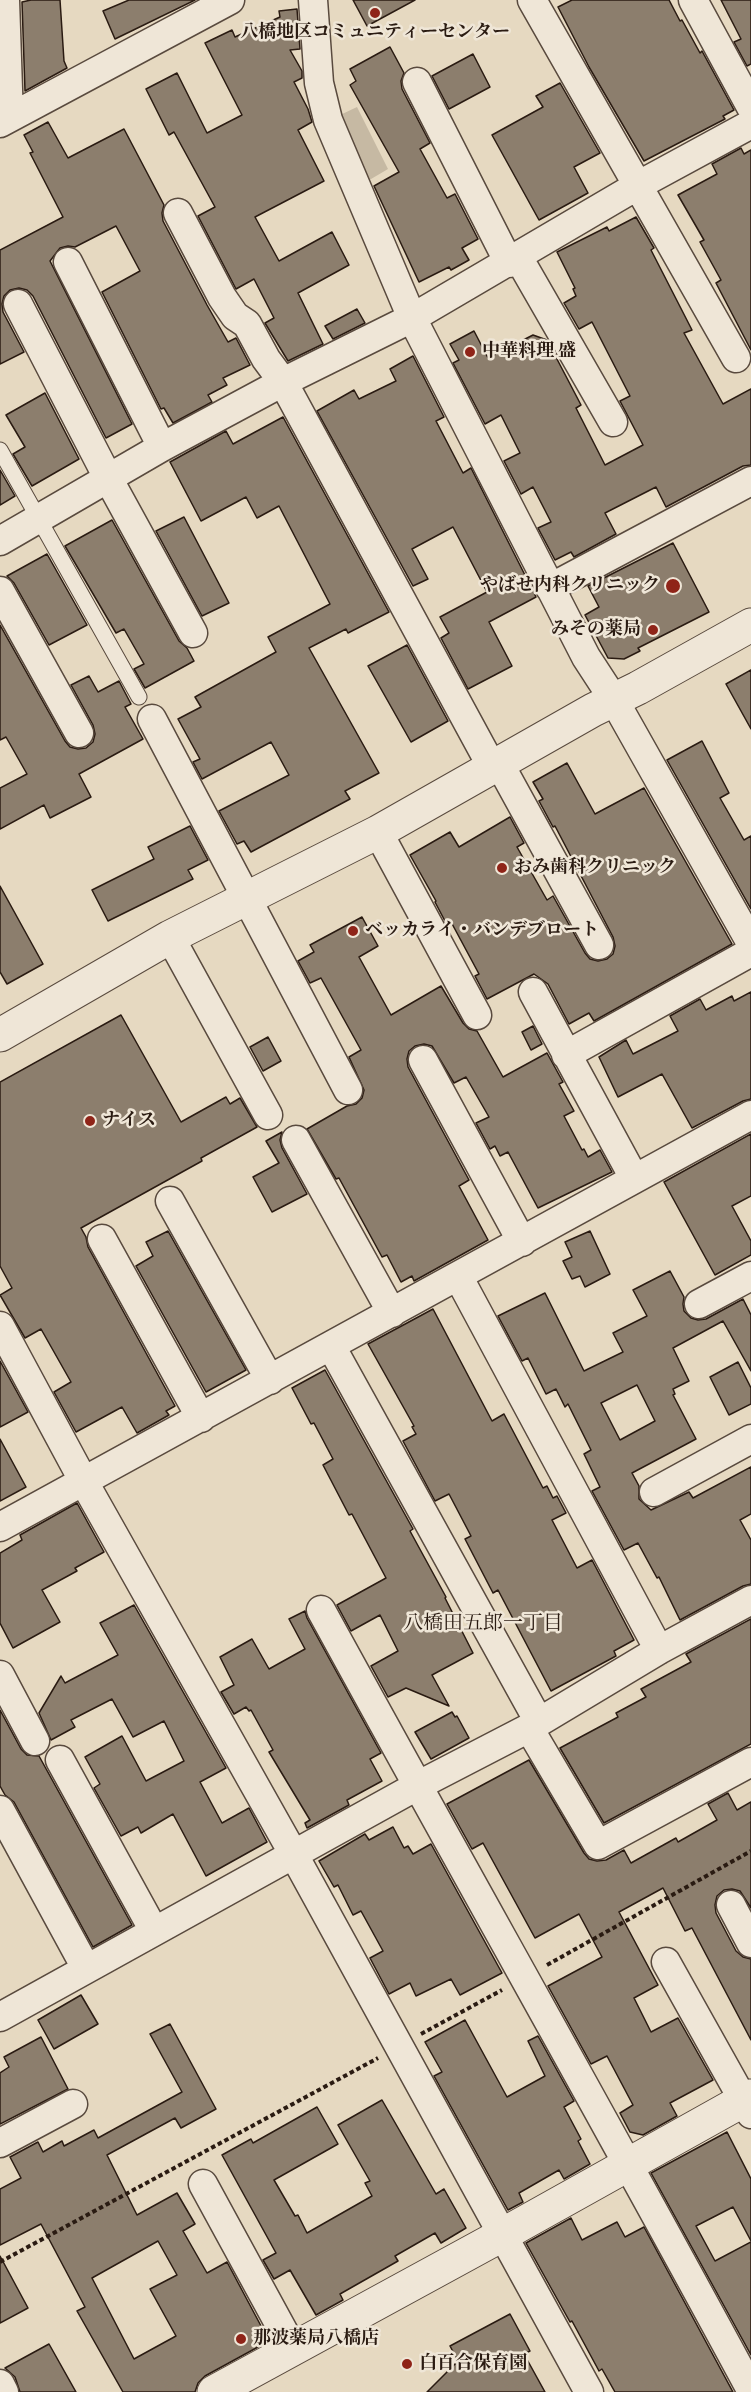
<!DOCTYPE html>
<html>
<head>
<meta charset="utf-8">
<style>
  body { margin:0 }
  canvas { display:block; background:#e6d9c1 }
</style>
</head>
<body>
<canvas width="751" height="2392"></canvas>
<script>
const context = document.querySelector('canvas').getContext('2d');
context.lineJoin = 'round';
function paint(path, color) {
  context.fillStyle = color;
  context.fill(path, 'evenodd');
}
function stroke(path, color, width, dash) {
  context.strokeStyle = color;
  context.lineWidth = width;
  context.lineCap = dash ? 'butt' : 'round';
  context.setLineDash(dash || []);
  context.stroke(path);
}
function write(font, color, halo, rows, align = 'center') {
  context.font = font + ' "IM FELL Great Primer","Noto Serif JP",serif';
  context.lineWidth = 5;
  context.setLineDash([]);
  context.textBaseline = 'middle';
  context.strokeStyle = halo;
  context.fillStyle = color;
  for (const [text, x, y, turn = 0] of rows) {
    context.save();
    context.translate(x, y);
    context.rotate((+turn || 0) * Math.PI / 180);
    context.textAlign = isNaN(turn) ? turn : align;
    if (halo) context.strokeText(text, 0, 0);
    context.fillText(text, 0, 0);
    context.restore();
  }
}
const green = new Path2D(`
  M357 107 388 169 366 182 338 116Z`);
const building = new Path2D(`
  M31 0H60L64 61 67 68 25 91 22 2Z
  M129 0H195L115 39 103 11Z
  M353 0H415L367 26Z
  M572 0H669L680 21 682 20 700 53 702 51 734 110 723 116 725 119 644 161 589 67 558 7Z
  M721 0H751V64L747 66 734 42 741 39Z
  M297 9 300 49 290 50 302 71V78L294 82 308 109 312 122 298 130 324 181 255 217 279 261 332 232 349 265 298 293 323 344 288 361 265 323 274 318 254 279 236 289 198 216 215 207 174 132 169 135 146 89 177 73 207 133 242 115 205 43 232 30 235 37 280 17 279 11Z
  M390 47 404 73 401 81 402 89 430 143 420 149 447 198 455 194 478 239 462 248 469 260 451 270 449 267 419 282 374 186 399 172 350 85 356 81 350 69Z
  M473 54 490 87 449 109 432 76Z
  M560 83 600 153 574 167 588 193 539 220 492 135 543 107 536 96Z
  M48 122 68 158 124 129 164 205 162 213 163 221 207 305 228 342 236 338 250 365 223 378 227 385 208 395 212 402 173 423 164 408 161 409 102 292 140 271 116 226 75 247 68 246 60 248 50 261 132 424 106 438 33 296 27 290 19 288 10 290 4 296 2 304 3 312 24 352 0 364V250L63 217 30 153 33 152 24 135Z
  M741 148 744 154 751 150V350L716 283 721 280 700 242 704 240 678 195 717 174 712 164Z
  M636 217 654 248 651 250 692 330 684 333 723 404 751 389V465L743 466 666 507 656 487 605 513 616 534 574 557 571 552 555 560 538 528 551 522 533 487 521 494 504 461 520 453 501 415 485 424 453 363 459 360 450 344 474 331 488 358 533 335 547 340 581 405 576 408 605 465 643 445 620 401 630 396 592 322 579 329 564 303 576 296 573 289 575 288 557 252 607 227 609 231Z
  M357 309 365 323 333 339 325 326Z
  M413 356 444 417 436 421 463 473 471 468 536 597 489 622 512 666 468 689 441 638 449 633 440 617 487 592 453 527 412 549 428 579 413 586 317 411 354 390 359 399 396 381 390 369Z
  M45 393 79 459 32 486 13 454 25 447 6 415Z
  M283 417 389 612 348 633 346 629 309 648 379 773 345 791 350 799 251 852 244 841 237 844 219 811 289 775 271 742 202 779 193 762 200 759 178 719 201 707 195 697 276 652 268 637 330 604 279 506 257 518 246 497 201 521 170 462 226 431 233 444Z
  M0 470 15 496 0 505Z
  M184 517 229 603 202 616 156 531Z
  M112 520 179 641 187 648 194 661 145 688 134 669 144 664 124 629 116 633 65 546Z
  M673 543 709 612 638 648 640 651 624 659 608 658 585 615 599 607 588 586Z
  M47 554 87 625 49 645 14 583 7 576Z
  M0 625 65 741 70 747 78 749 86 748 93 742 95 734 93 725 71 685 89 676 98 692 119 681 131 704 125 707 143 739 79 774 91 797 50 818 44 805 0 829V788L27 774 6 737 0 740Z
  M407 645 448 721 411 742 368 666Z
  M751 670V729L726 684Z
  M702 741 729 793 720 798 744 840 751 836V909L667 760Z
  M567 763 595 814 644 788 732 944 594 1021 589 1013 569 1024 548 984 534 974 487 999 475 976 479 974 450 920 446 923 435 902 436 901 410 855 450 832 459 847 510 817 524 843 517 847 547 900 553 896 585 953 590 959 598 961 607 959 613 954 615 946 613 937 555 826 553 827 539 801 543 799 533 782Z
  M190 826 208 860 188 870 193 879 108 921 92 890 154 859 148 847Z
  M0 886 43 964 7 984 0 972Z
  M362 917 378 946 359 957 391 1015 441 986 463 1023 469 1029 477 1031 503 1077 547 1053 563 1082 559 1084 574 1111 564 1116 582 1150 584 1149 588 1157 600 1150 612 1172 538 1208 508 1152 500 1156 495 1146 490 1149 476 1123 489 1117 466 1077 454 1083 432 1046 424 1044 415 1046 409 1051 407 1059 408 1067 469 1180 459 1186 488 1240 414 1281 412 1276 401 1282 387 1255 382 1257 339 1178 336 1179 307 1129 347 1106 356 1104 362 1098 364 1090 349 1057 361 1050 321 978 310 983 298 961 314 952 310 945Z
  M751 992V1099L743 1101 692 1128 662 1074 618 1097 599 1057 626 1040 633 1054 678 1031 670 1016 700 999 706 1010 732 996 734 1001Z
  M121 1015 181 1122 226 1097 230 1104 240 1098 257 1127 201 1158 202 1161 81 1228 86 1237 88 1247 175 1406 166 1411 169 1415 137 1433 122 1407 76 1432 54 1392 71 1382 41 1329 25 1338 0 1295 12 1288 0 1266V1082Z
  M533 1026 542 1044 531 1050 522 1032Z
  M268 1037 281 1061 263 1071 250 1047Z
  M282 1132 280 1140 282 1148 307 1194 272 1212 253 1177 279 1163 266 1141Z
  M751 1134V1196L732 1206 751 1241V1255L715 1275 664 1182Z
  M168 1231 246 1370 206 1392 136 1266 153 1256 146 1242Z
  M590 1231 610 1274 585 1287 580 1276 572 1279 563 1261 572 1257 565 1242Z
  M670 1271 684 1297 683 1304 684 1311 691 1318 698 1320 706 1319 743 1299 751 1315V1371L723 1321 673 1348 689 1381 673 1389 675 1394 673 1395 696 1439 632 1473 639 1486V1499L651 1510 689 1492 693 1498 751 1467V1514L740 1520 751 1540V1584L743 1586 680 1620 659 1577 657 1578 638 1543 624 1550 592 1491 600 1487 584 1454 591 1450 568 1404 565 1407 556 1389 546 1394 528 1358 522 1361 498 1316 545 1293 584 1371 623 1352 613 1333 647 1316 633 1290ZM637 1385 655 1421 620 1440 601 1403Z
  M433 1309 492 1421 504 1414 543 1488 547 1486 553 1498 557 1496 566 1513 552 1520 577 1568 592 1560 634 1640 614 1651 616 1656 551 1691 498 1590 493 1593 465 1539 471 1536 449 1494 435 1501 403 1441 416 1434 412 1427 414 1426 368 1344Z
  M0 1361 28 1412 0 1427Z
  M738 1362 751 1388V1404L729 1415 710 1377Z
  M325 1370 413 1529 410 1531 446 1597 445 1598 473 1653 432 1675 449 1706 406 1688 388 1697 371 1666 398 1651 380 1615 351 1631 337 1605 386 1578 352 1514 349 1515 323 1465 333 1459 314 1423 311 1424 292 1388Z
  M0 1439 26 1487 0 1501Z
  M77 1503 104 1552 75 1568 77 1571 42 1590 60 1622 13 1648 0 1623V1553L22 1540 20 1535Z
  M134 1605 226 1768 200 1782 222 1823 249 1808 267 1842 206 1876 173 1814 141 1833 138 1827 121 1836 94 1788 100 1784 85 1757 122 1736 146 1781 184 1761 164 1721 133 1737 112 1699 71 1720 75 1727 51 1740 39 1713 61 1676 65 1683 118 1655 100 1623Z
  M305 1611 307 1618 381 1753 370 1759 382 1781 347 1800 349 1805 307 1828 305 1823 310 1820 269 1752 273 1750 251 1710 249 1711 246 1707 234 1714 221 1692 234 1685 220 1657 252 1639 269 1669 305 1649 289 1619Z
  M751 1619V1744L604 1823 560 1748 618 1717 616 1713 646 1697 641 1689 691 1662 686 1654Z
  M0 1710 21 1749 27 1755 39 1756 132 1925 93 1947 14 1802 5 1795 0 1786Z
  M452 1712 455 1717 457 1716 469 1738 431 1759 415 1732Z
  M529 1760 584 1853 589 1859 597 1861 606 1860 624 1850 631 1863 676 1838 678 1842 717 1820 708 1804 728 1793 737 1810 751 1802V1908L740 1891 732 1889 724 1890 717 1896 715 1905 716 1913 736 1951 743 1957 751 1959V2040L692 1928 685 1931 663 1888 619 1912 658 1985 634 1998 651 2032 678 2018 713 2080 670 2103 677 2116 643 2135 630 2132 620 2113 633 2105 607 2056 591 2064 548 1986 602 1957 579 1914 535 1938 483 1843 472 1849 447 1804Z
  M393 1827 404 1848 408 1846 413 1854 431 1844 502 1973 460 1995 451 1979 416 1996 410 1983 389 1994 370 1958 383 1951 361 1911 353 1915 338 1885 334 1887 319 1861 365 1834 369 1840Z
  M81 1995 98 2024 54 2049 38 2020Z
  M465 2020 507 2097 545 2076 528 2041 538 2036 574 2101 564 2107 581 2139 578 2141 590 2164 564 2179 559 2170 519 2193 523 2202 508 2210 434 2076 442 2072 425 2042Z
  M170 2024 216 2109 181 2128 175 2118 107 2155 137 2215 177 2193 195 2224 183 2231 207 2273 227 2262 269 2341 205 2376 198 2383 195 2392H123L77 2311 85 2307 41 2224 0 2245V2189L21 2178 10 2157 38 2142 43 2152 62 2141 64 2146 94 2130 98 2138 182 2092 150 2034ZM158 2241 177 2275 150 2289 176 2336 134 2359 92 2278Z
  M41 2037 68 2089 0 2124V2073L9 2067 4 2057Z
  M382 2100 436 2194 444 2189 466 2228 441 2243 435 2233 395 2256 398 2261 340 2294 343 2300 316 2315 290 2270 274 2279 263 2260 276 2253 222 2155 251 2139 253 2143 317 2107 338 2144 274 2180 295 2216 298 2215 307 2233 372 2196 365 2183 370 2181 338 2125Z
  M727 2132 751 2179V2241L733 2207 696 2226 715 2261 751 2242V2355L651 2173Z
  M571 2218 582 2240 617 2222 625 2237 644 2227 733 2392H615L602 2369 599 2371 572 2321 570 2322 526 2243Z
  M0 2256 28 2308 0 2323Z
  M510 2314 530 2351 524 2354 545 2392H427L458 2361 450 2346Z
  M49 2344 76 2392H20L15 2377 5 2368Z`);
const path = new Path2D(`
  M547 1965 751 1851
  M421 2034 502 1990
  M0 2262 378 2058`);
const service = new Path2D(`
  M0 450 139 697`);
const minor = new Path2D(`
  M5 0 9 118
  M313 0 319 83 328 120 412 318 586 657 614 700 751 943
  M532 0 736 358
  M693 0 751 107
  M417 82 509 263
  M0 123 230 0
  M178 213 222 297 235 316 247 324 266 359 283 382 492 767
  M518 257 613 422
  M68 262 162 447
  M18 304 108 478 193 633
  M0 541 162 447 283 382 412 318 637 186 751 124
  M550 588 751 481
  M0 591 79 733
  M152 719 348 1090
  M499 763 599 945
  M378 832 477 1015
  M170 937 268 1115
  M533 992 634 1178
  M566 1055 751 952
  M423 1060 522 1242
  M296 1140 392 1313
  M170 1201 270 1380
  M102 1239 201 1418
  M458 1276 659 1650
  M699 1304 751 1276
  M0 1326 84 1482 294 1855 589 2392
  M331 1346 539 1722
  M654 1492 751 1439
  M0 1527 751 1115
  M321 1610C463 1870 610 2128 751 2390
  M0 1675 35 1741
  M529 1728 598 1845 751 1762
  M60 1760 154 1931
  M0 1810 86 1968
  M731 1905 751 1943
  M666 1962 751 2114
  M0 2017 417 1786 529 1728 659 1650 751 1600
  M0 2143 73 2104
  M203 2184 293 2349
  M0 2384 4 2392`);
const tertiary = new Path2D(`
  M0 1035 170 937 378 832 593 710 638 688 751 625
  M214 2392 502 2235 751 2096`);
const markers = [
  [375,13,6,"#8f2418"],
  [470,352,6,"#8f2418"],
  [673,586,8,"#8f2418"],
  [653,630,6,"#8f2418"],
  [502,868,6,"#8f2418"],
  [353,931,6,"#8f2418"],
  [90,1121,6,"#8f2418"],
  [241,2339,6,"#8f2418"],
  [407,2364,6,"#8f2418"]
];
const poiNames = [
  ["八橋地区コミュニティーセンター",375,33,"center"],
  ["中華料理 盛",482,352],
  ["やばせ内科クリニック",660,586,"right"],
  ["みその薬局",641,630,"right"],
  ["おみ歯科クリニック",514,868],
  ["ベッカライ・バンデブロート",365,931],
  ["ナイス",102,1121],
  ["那波薬局八橋店",253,2339],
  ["白百合保育園",419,2364]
];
const neighbourhoodNames = [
  ["八橋田五郎一丁目",483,1624]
];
paint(green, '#c6b9a3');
paint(building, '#8c7e6d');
stroke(building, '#2a1b12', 1.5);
stroke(service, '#594a3e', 17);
stroke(minor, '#594a3e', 31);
stroke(tertiary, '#594a3e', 35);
stroke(path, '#2a1b12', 4, [4.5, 3]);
stroke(service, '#efe6d7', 15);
stroke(minor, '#efe6d7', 28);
stroke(tertiary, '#efe6d7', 33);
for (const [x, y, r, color] of markers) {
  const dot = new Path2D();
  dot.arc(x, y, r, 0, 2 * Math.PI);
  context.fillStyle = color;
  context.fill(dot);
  stroke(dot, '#efe6d7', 2);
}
write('bold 18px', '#2a1b12', '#efe6d7', poiNames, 'left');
write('20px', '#2a1b12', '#efe6d7', neighbourhoodNames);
</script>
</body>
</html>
